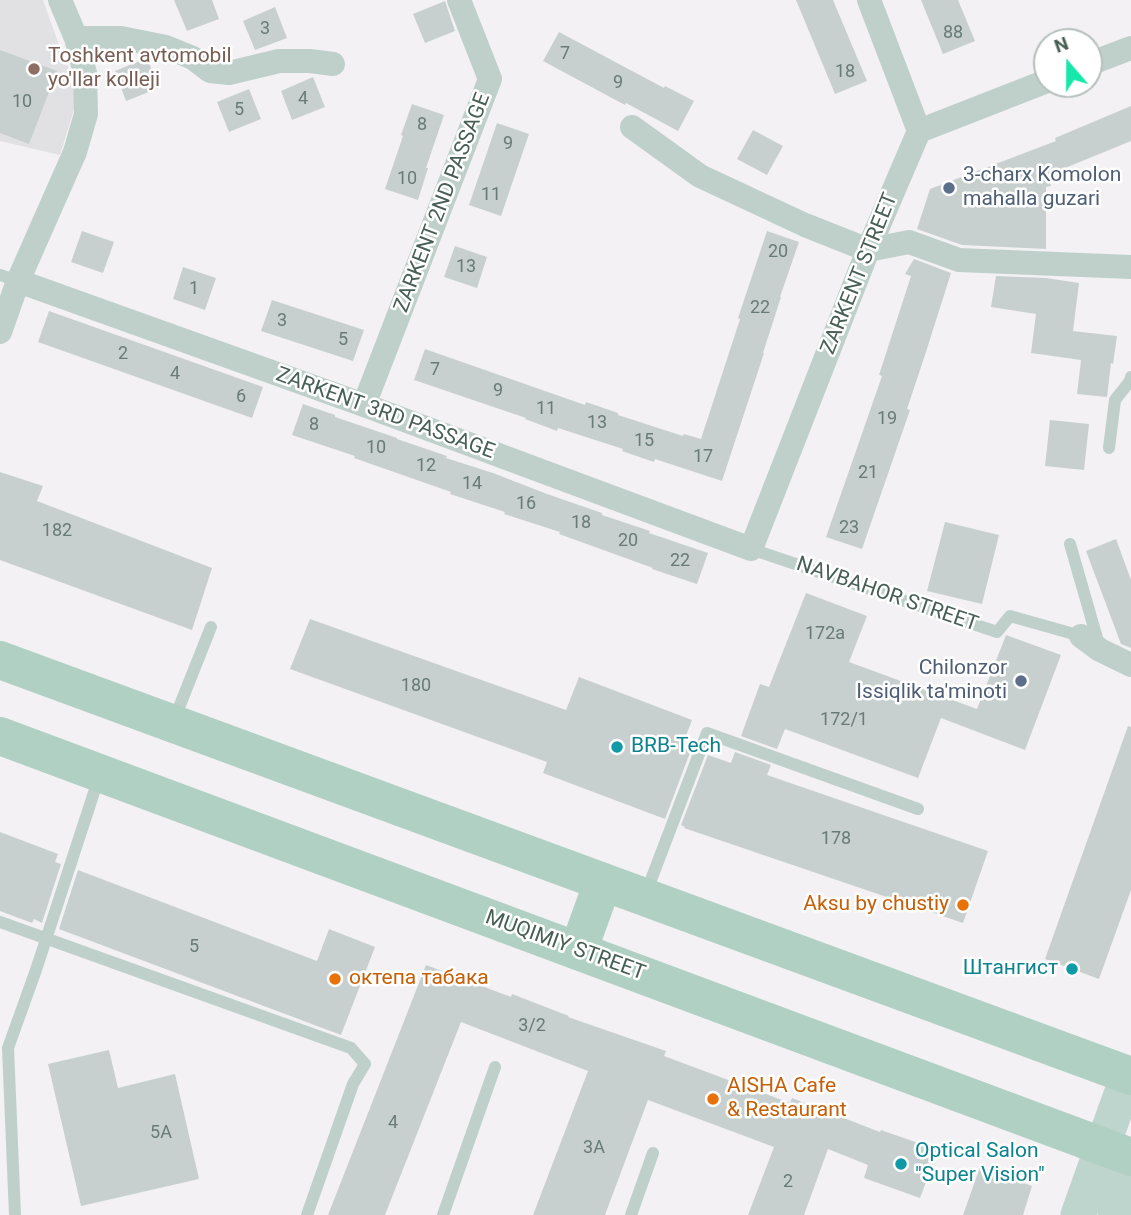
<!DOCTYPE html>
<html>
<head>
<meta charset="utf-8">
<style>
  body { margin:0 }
  #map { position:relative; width:1131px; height:1215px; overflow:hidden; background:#f3f1f3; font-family:Roboto,sans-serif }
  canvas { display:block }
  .north { position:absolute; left:1033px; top:28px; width:70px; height:70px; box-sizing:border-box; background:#fff; border:2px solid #b6bfbb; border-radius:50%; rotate:340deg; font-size:19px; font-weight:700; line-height:28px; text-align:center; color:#485f56 }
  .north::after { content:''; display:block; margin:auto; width:24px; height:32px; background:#16e8aa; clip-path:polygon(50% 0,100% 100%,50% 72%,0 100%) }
</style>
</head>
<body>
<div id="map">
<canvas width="1131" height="1215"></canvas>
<div class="north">N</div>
</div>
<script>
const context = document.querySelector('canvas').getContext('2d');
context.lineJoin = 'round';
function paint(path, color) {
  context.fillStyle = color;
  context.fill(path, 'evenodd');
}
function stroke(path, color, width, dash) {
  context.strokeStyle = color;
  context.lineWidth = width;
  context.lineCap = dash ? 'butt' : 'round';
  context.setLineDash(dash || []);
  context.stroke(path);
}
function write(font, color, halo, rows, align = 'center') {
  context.font = font + ' Roboto,sans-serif';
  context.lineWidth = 5;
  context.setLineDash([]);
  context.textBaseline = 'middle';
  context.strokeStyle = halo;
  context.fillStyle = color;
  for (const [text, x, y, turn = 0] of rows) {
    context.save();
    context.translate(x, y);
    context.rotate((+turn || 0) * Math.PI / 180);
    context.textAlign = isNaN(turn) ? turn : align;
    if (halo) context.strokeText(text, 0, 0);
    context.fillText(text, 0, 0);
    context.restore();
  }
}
const education = new Path2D(`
  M0 0H43L59 45 79 93 60 155 0 141Z`);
const building = new Path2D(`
  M174 0H212L219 19 187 31Z
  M796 0H833L867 81 835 94Z
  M921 0H958L975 41 943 54Z
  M445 1 455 31 425 43 413 14Z
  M275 7 287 38 255 50 243 21Z
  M559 32 664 88 665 86 694 101 678 131 626 103 625 105 543 61Z
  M0 50 57 71 29 144 0 133Z
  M147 58 159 88 126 101 115 71Z
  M313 77 325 107 292 120 281 91Z
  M249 89 261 119 229 132 217 102Z
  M412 104 444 115 426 168H428L418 200 385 189 403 136 401 135Z
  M1131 106V141L1048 175 1051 186 1046 187V249L962 245 917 229 930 189 1056 141 1055 138Z
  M497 123 529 134 501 216 469 205Z
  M753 130 783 146 767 175 737 159Z
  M82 231 114 242 103 273 71 262Z
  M767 231 799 242 780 297H781L763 353H764L722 481 655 459 654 462 622 451 623 449 558 428 557 431 525 419 526 418 414 380 425 349 585 405 586 402 618 413V415L683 436 684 434 701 439 740 319 738 318Z
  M455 246 487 257 477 288 444 277Z
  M914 259 951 273 925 355 907 409 910 410 862 549 826 537 882 376 879 375 911 276 905 274Z
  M183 267 216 278 205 310 173 299Z
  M996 276 1046 278 1079 283 1073 331 1117 336 1113 364 1111 363 1107 397 1077 394 1081 360 1031 353 1036 314 991 307Z
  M272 300 364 330 353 361 261 331Z
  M49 311 263 387 252 418 38 342Z
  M303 404 335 415V417L397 438V439L447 456 446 458 493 473 547 494 602 513V515L650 531 649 533 708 553 697 584 652 569 653 568 559 534 560 532 504 514 505 512 450 494 451 492 354 458 355 456 292 435Z
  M1050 420 1089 424 1084 470 1045 466Z
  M0 472 43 486 37 501 212 568 192 630 0 560Z
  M945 522 999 535 982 604 927 591Z
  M1116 539 1131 580V648L1121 644 1086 551Z
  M806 593 867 616 849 662 977 709 1006 635 1061 655 1025 750 941 718 918 778 785 729 777 749 741 736 760 684 769 687Z
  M310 619 566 710 579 677 692 720 682 746 691 750 665 819 543 773 547 762 290 669Z
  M1128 726 1131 727V890L1099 979 1045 959Z
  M735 752 771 765 767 775 988 851 963 923 684 828 685 827 681 825 708 755 731 763Z
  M0 832 58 854 55 862 61 864 42 923 34 919 32 923 0 911Z
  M78 870 317 961 329 929 375 947 341 1035 59 929Z
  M426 965 511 997 512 994 569 1016 568 1017 666 1051 664 1056 790 1103 792 1098 880 1132 881 1130 938 1150 920 1198 864 1178 868 1165 828 1149 804 1215H748L774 1147 648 1100 605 1215H533L588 1071 461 1022 385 1215H328Z
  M109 1050 118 1088 175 1074 199 1179 81 1206 48 1064Z
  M980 1167 1032 1186 1023 1215H963Z`);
const service = new Path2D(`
  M0 275 18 281
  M1109 448 1115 400 1130 381 1131 377
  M1070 544 1099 645
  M751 549 997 632 1010 616 1081 636
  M174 720 211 627
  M646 893 707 733 918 809
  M0 922 351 1048 365 1064 353 1084 307 1215
  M15 1215 8 1048 36 970 99 777
  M443 1215 495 1067
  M631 1215 653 1153`);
const minor = new Path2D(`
  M76 38H121L166 47 193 58 210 71 229 73 279 61H310L333 64
  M1089 64 1131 48
  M632 127 700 176 805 225 868 250 909 242 959 260 1131 267
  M919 131 1047 81
  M18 281 364 405 751 549 868 250 919 131 869 0
  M0 332 18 281 75 152 86 114 85 73 76 38 60 0
  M364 405 490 79 459 0
  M1081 636 1100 650 1131 665`);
const secondary = new Path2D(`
  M1078 1215 1128 1075
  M1115 1215 1131 1169`);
const primary = new Path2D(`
  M0 660 1131 1076
  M0 736 1131 1157
  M578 951 603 882`);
const markers = [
  [34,69,7,"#8d6e63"],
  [949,188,7,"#5c6f8a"],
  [1021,681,7,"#5c6f8a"],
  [617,747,7,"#0f9aa8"],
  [963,905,7,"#e8710a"],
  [1072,969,7,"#0f9aa8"],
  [335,979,7,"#e8710a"],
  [713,1099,7,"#e8710a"],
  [901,1164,7,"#0f9aa8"]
];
const numberNames = [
  ["3",265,29],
  ["88",953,33],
  ["7",565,54],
  ["18",845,72],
  ["9",618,83],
  ["4",303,99],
  ["10",22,102],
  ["5",239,110],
  ["8",422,125],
  ["9",508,144],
  ["10",407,179],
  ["11",491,195],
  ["20",778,252],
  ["13",466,267],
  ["1",194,289],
  ["22",760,308],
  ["3",282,321],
  ["5",343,340],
  ["2",123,354],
  ["7",435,370],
  ["4",175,374],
  ["9",498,391],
  ["6",241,397],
  ["11",546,409],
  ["19",887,419],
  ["13",597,423],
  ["8",314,425],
  ["15",644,441],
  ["10",376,448],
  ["17",703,457],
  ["12",426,466],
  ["21",868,473],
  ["14",472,484],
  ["16",526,504],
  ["18",581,523],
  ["23",849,528],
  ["182",57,531],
  ["20",628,541],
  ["22",680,561],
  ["172a",825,634],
  ["180",416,686],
  ["172/1",844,720],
  ["178",836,839],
  ["5",194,947],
  ["3/2",532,1026],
  ["4",393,1123],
  ["5A",161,1133],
  ["3A",594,1148],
  ["2",788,1182]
];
const educationNames = [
  ["Toshkent avtomobil",48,57],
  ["yo'llar kolleji",48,81]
];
const serviceNames = [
  ["3-charx Komolon",963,176],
  ["mahalla guzari",963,200],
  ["Chilonzor",1007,669,"right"],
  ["Issiqlik ta'minoti",1007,693,"right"]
];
const streetNames = [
  ["ZARKENT 2ND PASSAGE",443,203,-69],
  ["ZARKENT STREET",860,274,-68],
  ["ZARKENT 3RD PASSAGE",385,414,20],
  ["NAVBAHOR STREET",887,595,19],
  ["MUQIMIY STREET",565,946,20]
];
const cultureNames = [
  ["BRB-Tech",631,747],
  ["Штангист",1058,969,"right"],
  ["Optical Salon",915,1152],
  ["\"Super Vision\"",915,1176]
];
const foodNames = [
  ["Aksu by chustiy",949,905,"right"],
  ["октепа табака",349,979],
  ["AISHA Cafe",727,1087],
  ["& Restaurant",727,1111]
];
paint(education, '#e1e0e2');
paint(building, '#c8d0cf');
stroke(service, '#bed0c9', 12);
stroke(minor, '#bed0c9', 24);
stroke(secondary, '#bed5cd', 35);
stroke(primary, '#b0d0c4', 38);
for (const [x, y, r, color] of markers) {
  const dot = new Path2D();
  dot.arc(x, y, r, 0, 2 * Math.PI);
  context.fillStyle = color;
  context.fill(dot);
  stroke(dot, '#fff', 2.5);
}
write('18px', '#687b74', null, numberNames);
write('21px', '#785e54', '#fff', educationNames, 'left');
write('21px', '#4e5e75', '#fff', serviceNames, 'left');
write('21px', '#485f56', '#fff', streetNames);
write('21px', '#0d838f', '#fff', cultureNames, 'left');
write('21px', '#c56008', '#fff', foodNames, 'left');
</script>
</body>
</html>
